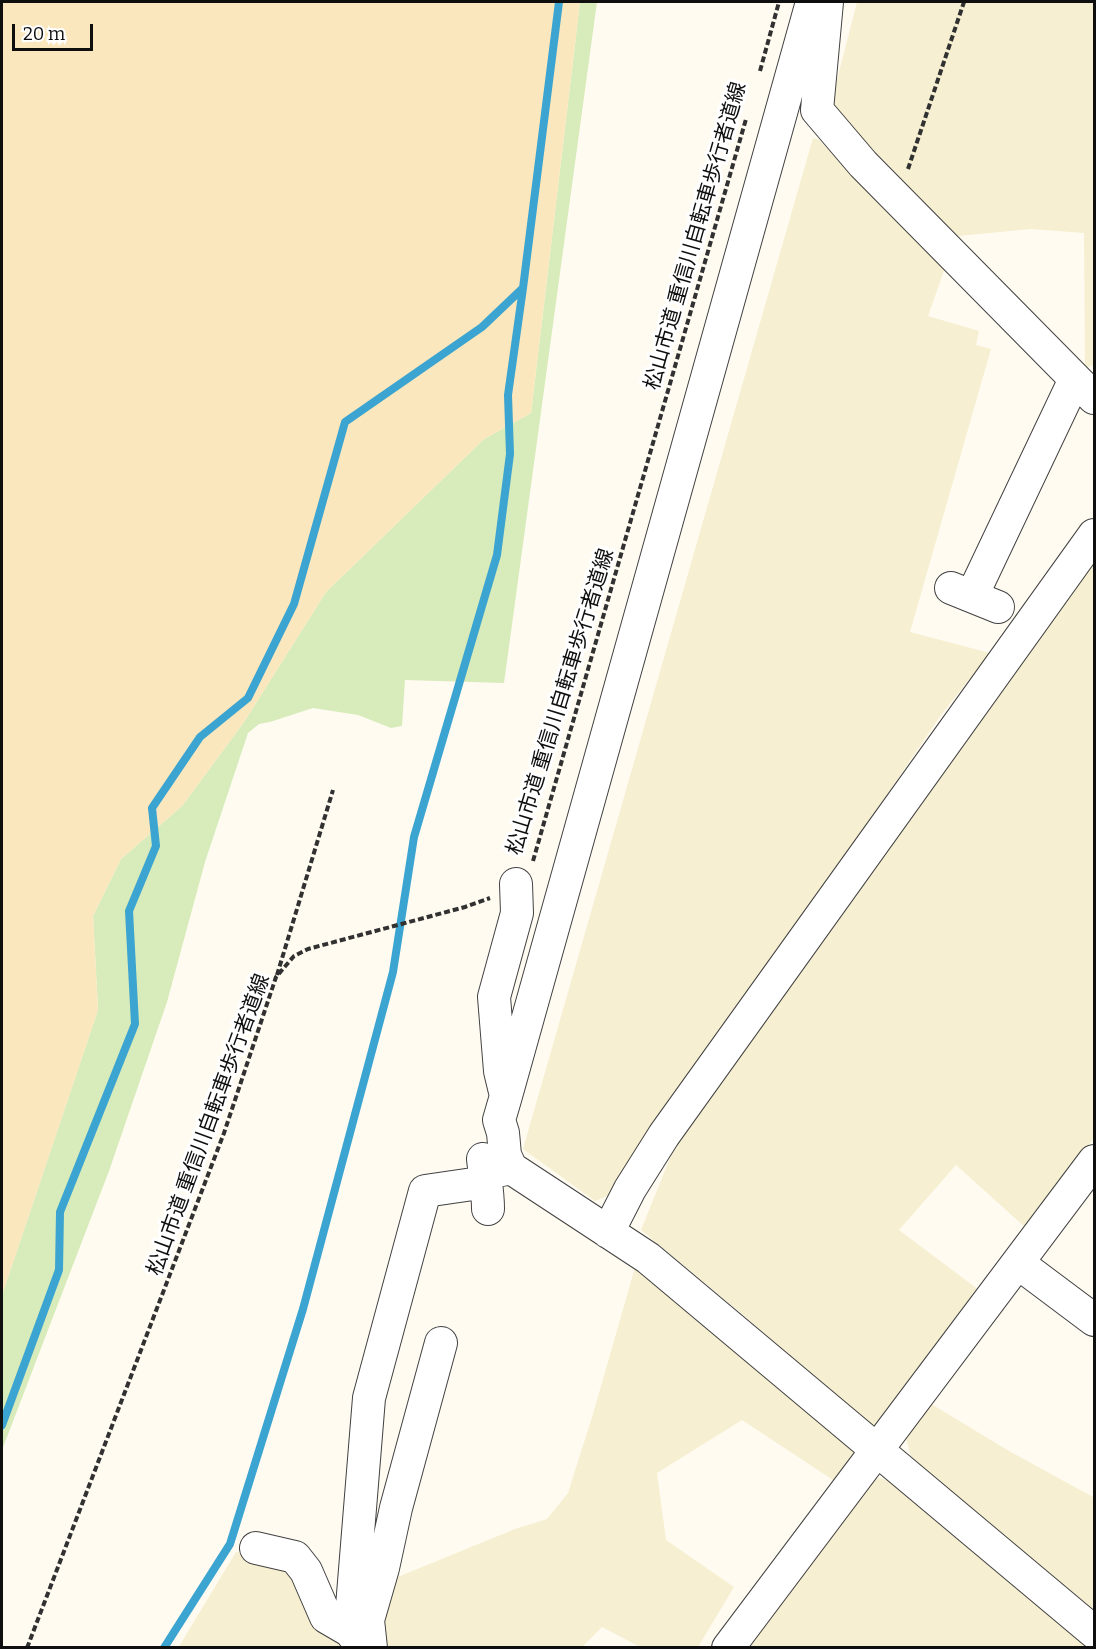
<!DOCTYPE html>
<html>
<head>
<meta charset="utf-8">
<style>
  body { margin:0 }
  #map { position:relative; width:1096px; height:1649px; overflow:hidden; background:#fffbf1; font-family:Bitter,serif }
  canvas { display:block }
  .frame { position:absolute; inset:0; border:3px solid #0f0f0f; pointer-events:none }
  .scale { position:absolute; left:12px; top:24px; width:81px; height:27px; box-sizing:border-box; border:3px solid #0f0f0f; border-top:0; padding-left:8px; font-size:18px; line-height:21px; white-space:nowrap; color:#0f0f0f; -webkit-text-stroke:4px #fff; paint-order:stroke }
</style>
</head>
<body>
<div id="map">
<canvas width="1096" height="1649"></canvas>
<div class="frame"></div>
<div class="scale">20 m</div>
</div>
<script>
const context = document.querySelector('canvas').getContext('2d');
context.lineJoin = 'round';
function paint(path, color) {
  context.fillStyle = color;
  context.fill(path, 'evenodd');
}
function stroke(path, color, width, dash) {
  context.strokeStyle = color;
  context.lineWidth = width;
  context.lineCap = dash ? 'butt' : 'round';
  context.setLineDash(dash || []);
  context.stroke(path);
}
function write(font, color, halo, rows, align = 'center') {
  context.font = font + ' Bitter,"Noto Sans JP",serif';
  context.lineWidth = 6;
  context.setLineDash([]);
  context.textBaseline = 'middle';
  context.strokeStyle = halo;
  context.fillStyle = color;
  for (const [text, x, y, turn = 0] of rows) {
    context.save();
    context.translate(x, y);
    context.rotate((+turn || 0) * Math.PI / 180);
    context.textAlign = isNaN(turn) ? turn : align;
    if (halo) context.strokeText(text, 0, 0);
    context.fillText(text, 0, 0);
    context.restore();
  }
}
const farmland = new Path2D(`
  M857 2H1094V365L1085 368 1084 233 1030 229 949 237 829 111Z
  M813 138 819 140 945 268 928 316 979 331 976 345 991 349 910 632 990 653 941 715 819 895 607 1196 595 1201 523 1149Z
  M1094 549V1138L1026 1228 956 1165 899 1230 979 1290 875 1431 754 1324 641 1230 672 1153 675 1141Z
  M636 1264 858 1451 836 1482 742 1420 657 1473 666 1540 734 1587 698 1647H640L602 1627 582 1647H387L385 1643 381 1620 388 1581 515 1529 547 1519 568 1493 593 1414Z
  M928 1402 1009 1451 1093 1497 1094 1495V1610L913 1464 904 1431Z
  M879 1478 891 1481 1089 1647 745 1648 872 1480Z
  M236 1552 289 1561 347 1648H178Z`);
const green = new Path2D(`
  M580 2H597L504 683 405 680 402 726 391 728 358 715 313 708 270 722 259 724 248 733 205 862 167 1002 109 1171 2 1450V1295L98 1010 93 916 121 859 182 806 244 722 326 592 484 439 531 413Z`);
const sand = new Path2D(`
  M2 2H580L531 413 484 439 326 592 244 722 182 806 121 859 93 916 98 1010 2 1295Z`);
const stream = new Path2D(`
  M2 1425 59 1270 60 1212 135 1024 129 911 156 846 152 808 200 737 248 698 294 604 345 422 482 327 523 288 559 2
  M164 1648 230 1544 303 1309 393 972 414 837 497 555 510 454 508 395 523 288`);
const path = new Path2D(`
  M760 71 779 2
  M908 169 964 2
  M533 861 746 119
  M277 975 333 790
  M27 1648 224 1133 276 977 294 956 308 949 465 907 490 898`);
const street = new Path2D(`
  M827 2 817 110 863 164 1094 398
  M951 588 998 607
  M972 596 1075 379
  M516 884 517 913 494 997 500 1071 506 1096 499 1120 503 1133 505 1155 511 1168 648 1258 1094 1632
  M506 1096 812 2
  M483 1159C485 1177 488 1191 488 1209
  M608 1232 630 1189 664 1135 1094 535
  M1018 1263 1094 1320
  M256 1548 295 1557 306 1571 326 1617 350 1631 360 1644
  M350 1631 369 1398 425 1191 473 1184 497 1171 511 1168
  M371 1648 368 1620 383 1568 396 1508 441 1343
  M728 1648 1094 1161`);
const streetNames = [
  ["松山市道 重信川自転車歩行者道線",696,236,-74],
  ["松山市道 重信川自転車歩行者道線",561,702,-73],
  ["松山市道 重信川自転車歩行者道線",209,1125,-70]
];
paint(farmland, '#f6efd1');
paint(green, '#d8ebba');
paint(sand, '#fbe7bd');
stroke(stream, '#3ba4d0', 8);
stroke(street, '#424242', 34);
stroke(path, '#313131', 4, [6, 3]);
stroke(street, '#fff', 32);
write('21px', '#0f0f0f', '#fff', streetNames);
</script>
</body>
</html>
